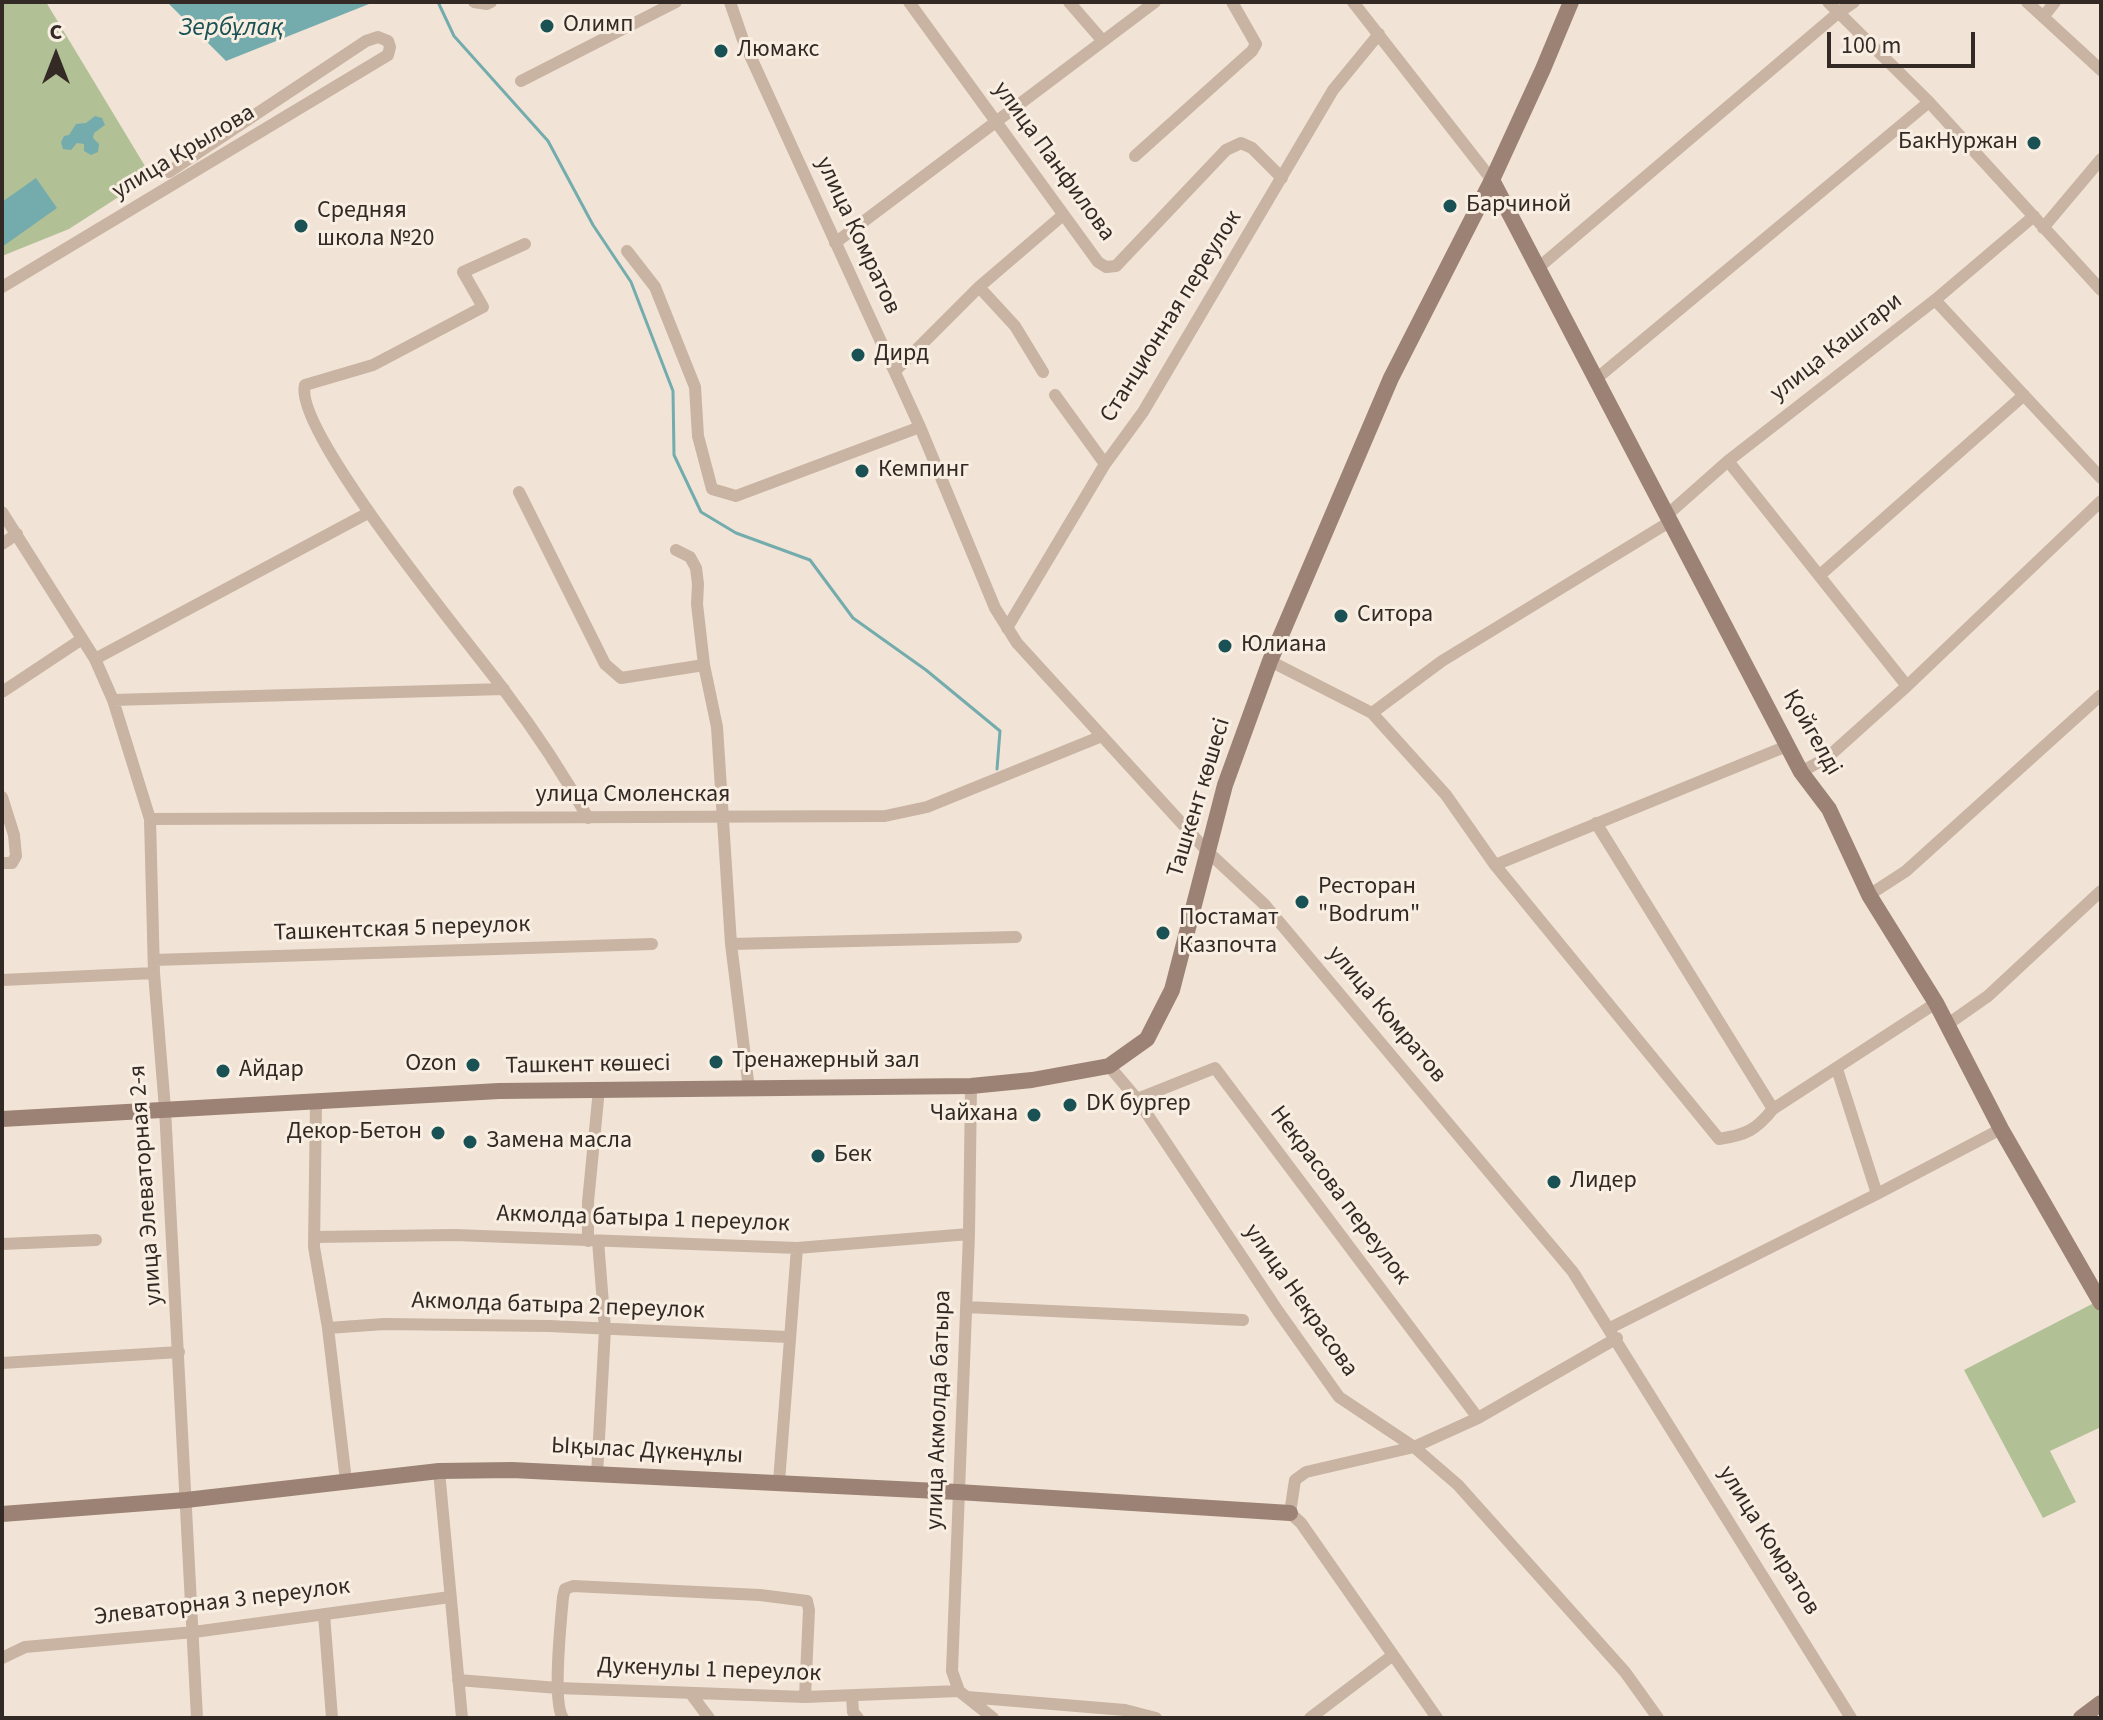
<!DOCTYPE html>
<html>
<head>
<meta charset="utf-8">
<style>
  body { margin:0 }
  #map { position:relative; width:2103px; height:1720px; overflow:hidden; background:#f1e4d6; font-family:"Source Sans 3",sans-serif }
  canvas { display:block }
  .frame { position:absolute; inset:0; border:4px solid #332925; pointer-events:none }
  .north { position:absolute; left:16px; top:16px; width:80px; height:80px; -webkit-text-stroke:6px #f9eee2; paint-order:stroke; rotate:0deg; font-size:22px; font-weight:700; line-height:32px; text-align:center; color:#332925 }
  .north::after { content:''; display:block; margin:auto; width:28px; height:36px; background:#332925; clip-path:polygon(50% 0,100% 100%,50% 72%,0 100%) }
  .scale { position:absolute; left:1827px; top:32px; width:148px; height:36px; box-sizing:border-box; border:4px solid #332925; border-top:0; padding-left:10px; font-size:24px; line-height:28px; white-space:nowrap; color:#332925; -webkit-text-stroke:6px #f9eee2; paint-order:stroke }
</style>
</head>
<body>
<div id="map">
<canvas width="2103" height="1720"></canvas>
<div class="frame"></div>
<div class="north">С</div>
<div class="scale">100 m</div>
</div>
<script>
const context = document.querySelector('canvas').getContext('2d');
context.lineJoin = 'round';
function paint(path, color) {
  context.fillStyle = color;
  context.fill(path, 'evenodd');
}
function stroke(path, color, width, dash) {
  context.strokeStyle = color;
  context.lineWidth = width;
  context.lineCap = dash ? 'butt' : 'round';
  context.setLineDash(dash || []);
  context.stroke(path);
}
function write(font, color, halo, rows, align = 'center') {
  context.font = font + ' "Source Sans 3",sans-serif';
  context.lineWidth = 6;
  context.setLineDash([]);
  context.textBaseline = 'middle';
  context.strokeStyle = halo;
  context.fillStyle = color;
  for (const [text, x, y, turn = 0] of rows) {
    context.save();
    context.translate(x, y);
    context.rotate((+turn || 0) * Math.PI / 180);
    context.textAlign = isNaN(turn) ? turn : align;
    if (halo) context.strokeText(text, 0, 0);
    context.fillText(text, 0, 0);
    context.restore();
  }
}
const green = new Path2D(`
  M2 2H46L151 176 69 229 2 256Z
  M2094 1303 2101 1315V1427L2050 1451 2076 1502 2043 1518 1964 1370Z`);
const water = new Path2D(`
  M163 2H374L226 61 169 4Z
  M95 116 102 118 105 125 94 133 93 138 99 144 98 152 91 155 84 151V144L77 143 71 150 63 149 61 142 64 136 69 135 76 124 86 123Z
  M36 178 57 208 2 247V202Z`);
const stream = new Path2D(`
  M438 2 454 36 548 141 593 225 631 282 673 391 674 455 701 512 736 533 810 560 853 618 926 670 1000 731 997 769`);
const street = new Path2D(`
  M474 2 487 4 491 2
  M730 2 743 40 920 427 995 608 1017 643 1207 851 1265 905 1573 1272 1851 1718
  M909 2 1098 262 1106 267 1116 266 1226 150 1241 143 1252 148 1282 178
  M1069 2 1102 40
  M1353 2 1492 180
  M1828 2 1929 102 2101 290
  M2027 2 2101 70
  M2043 17 2055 2
  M521 81 676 2
  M1135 156 1252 51 1256 44 1232 2
  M2043 228 2101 159
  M835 243 1155 2
  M525 244 463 272 483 307 373 365 305 385C292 430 470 644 504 690 535 731 563 773 588 818
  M627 251 655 287 695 387 698 436 712 489 736 496 920 427
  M1538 268 1838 13 1854 2
  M2 287 388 55 390 47 388 41 378 37 366 41 169 172
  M979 287 1015 326 1043 372
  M1935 300 2101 478
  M895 371 979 287 1063 215
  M1596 379 1929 102
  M1055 395 1105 464
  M1728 461 1907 686
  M519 492 605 664 621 678 704 665
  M2 512 95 659 113 700 150 819 154 973 165 1109 197 1718
  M1667 515 1728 461 1935 300 2034 216
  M2 544 17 534
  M676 550 690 557 696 568 698 584 697 604 704 665 717 727 731 944 749 1089
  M1820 575 2024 395
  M1007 628 1105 464 1143 412 1333 90 1379 34
  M95 659 368 513
  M1270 661 1372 713 1446 795 1495 865 1719 1139C1746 1135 1756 1130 1773 1109L1936 1003
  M2 692 82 639
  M113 700 504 689
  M1372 713 1442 661 1671 521
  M1801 772 1828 757 1907 686 2101 501
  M2 797 14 835 16 856 12 863H2
  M150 819 885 816 927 807 1102 736
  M1596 823 1773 1109
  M1495 865 1787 746
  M1869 895 1906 871 2101 695
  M731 944 1016 937
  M154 960 652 944
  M2 980 154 973
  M1948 1024 1988 996 2101 891
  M1109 1066 1137 1099 1278 1311 1339 1397 1414 1447 1458 1485 1625 1672 1658 1718
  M1837 1069 1877 1194
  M971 1086 969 1234 952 1671 959 1691 993 1718
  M1137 1099 1215 1068 1478 1418
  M316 1102 314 1247 328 1328 346 1481
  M314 1237 455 1235 797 1248 969 1234
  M588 1241V1202L599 1089
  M2 1244 96 1240
  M966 1307 1243 1320
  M328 1328 384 1324 549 1326 788 1337
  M1610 1328 1877 1194 2001 1129
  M2 1363 179 1352
  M439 1471 462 1718
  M597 1475 605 1329 598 1241
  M779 1482 797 1248
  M324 1614 332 1718
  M2 1658 25 1647 194 1632 450 1597
  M458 1680 558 1688 805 1697 959 1691
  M691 1694 709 1718
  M852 1696 853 1712 858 1718
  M967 1697 1125 1710 1156 1718
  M563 1718C552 1703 561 1620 563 1597L565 1589 573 1586 760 1595 807 1601 809 1610 805 1697
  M1310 1718 1393 1655
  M1437 1718 1301 1523 1290 1513 1295 1480 1306 1472 1414 1447 1478 1418 1617 1338`);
const secondary = new Path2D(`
  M1492 180 1801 772 1829 809 1869 895 1936 1003 2001 1129 2101 1303
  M2 1119 499 1091 971 1086 1032 1080 1109 1066 1147 1039 1172 990 1225 785 1270 661 1391 378 1492 180 1543 69 1571 2
  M2 1514 186 1500 439 1471 512 1470 958 1492 1290 1513
  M2081 1718 2101 1703`);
const markers = [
  [547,26,8,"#1a5155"],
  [721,51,8,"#1a5155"],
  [2034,143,8,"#1a5155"],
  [1450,206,8,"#1a5155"],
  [301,226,8,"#1a5155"],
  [858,355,8,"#1a5155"],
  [862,471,8,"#1a5155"],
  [1341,616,8,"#1a5155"],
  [1225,646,8,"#1a5155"],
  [1302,902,8,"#1a5155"],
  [1163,933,8,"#1a5155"],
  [716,1062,8,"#1a5155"],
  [473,1065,8,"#1a5155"],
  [223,1071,8,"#1a5155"],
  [1070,1105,8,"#1a5155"],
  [1034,1115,8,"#1a5155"],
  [438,1133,8,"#1a5155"],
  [470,1142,8,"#1a5155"],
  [818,1156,8,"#1a5155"],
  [1554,1182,8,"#1a5155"]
];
const poiNames = [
  ["Олимп",563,26],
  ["Люмакс",737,51],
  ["БакНуржан",2018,143,"right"],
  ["Барчиной",1466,206],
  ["Средняя",317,212],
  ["школа №20",317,240],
  ["Дирд",874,355],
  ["Кемпинг",878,471],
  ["Ситора",1357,616],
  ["Юлиана",1241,646],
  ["Ресторан",1318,888],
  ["\"Bodrum\"",1318,916],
  ["Постамат",1179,919],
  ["Казпочта",1179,947],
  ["Тренажерный зал",732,1062],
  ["Ozon",457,1065,"right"],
  ["Айдар",239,1071],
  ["DK бургер",1086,1105],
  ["Чайхана",1018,1115,"right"],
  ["Декор-Бетон",422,1133,"right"],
  ["Замена масла",486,1142],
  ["Бек",834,1156],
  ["Лидер",1570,1182]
];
const streetNames = [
  ["улица Крылова",184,153,-31],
  ["улица Панфилова",1053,162,54],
  ["улица Комратов",857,236,65],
  ["Станционная переулок",1172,317,-58],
  ["улица Кашгари",1837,348,-38],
  ["Қойгелді",1811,733,60],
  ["улица Смоленская",633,796],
  ["Ташкент көшесі",1200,798,-73],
  ["Ташкентская 5 переулок",402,930,-2],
  ["улица Комратов",1386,1015,50],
  ["Ташкент көшесі",588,1066,-1],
  ["улица Элеваторная 2-я",147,1185,-94],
  ["Некрасова переулок",1339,1196,53],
  ["Акмолда батыра 1 переулок",643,1220,2],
  ["улица Некрасова",1300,1301,55],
  ["Акмолда батыра 2 переулок",558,1307,2],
  ["улица Акмолда батыра",940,1410,-88],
  ["Ықылас Дүкенұлы",647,1452,3],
  ["улица Комратов",1768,1541,58],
  ["Элеваторная 3 переулок",222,1603,-7],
  ["Дукенулы 1 переулок",709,1671,2]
];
const waterNames = [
  ["Зербұлақ",231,29]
];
paint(green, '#b2c096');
paint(water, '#74acae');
stroke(stream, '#74acae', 3);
stroke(street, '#c9b3a2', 12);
stroke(secondary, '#9c8274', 16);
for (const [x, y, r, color] of markers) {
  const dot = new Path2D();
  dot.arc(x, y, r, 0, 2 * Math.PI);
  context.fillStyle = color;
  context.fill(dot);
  stroke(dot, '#f9eee2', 3);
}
write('24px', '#332925', '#f9eee2', poiNames, 'left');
write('24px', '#332925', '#f9eee2', streetNames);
write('italic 26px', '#1a5155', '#f9eee2', waterNames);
</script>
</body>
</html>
